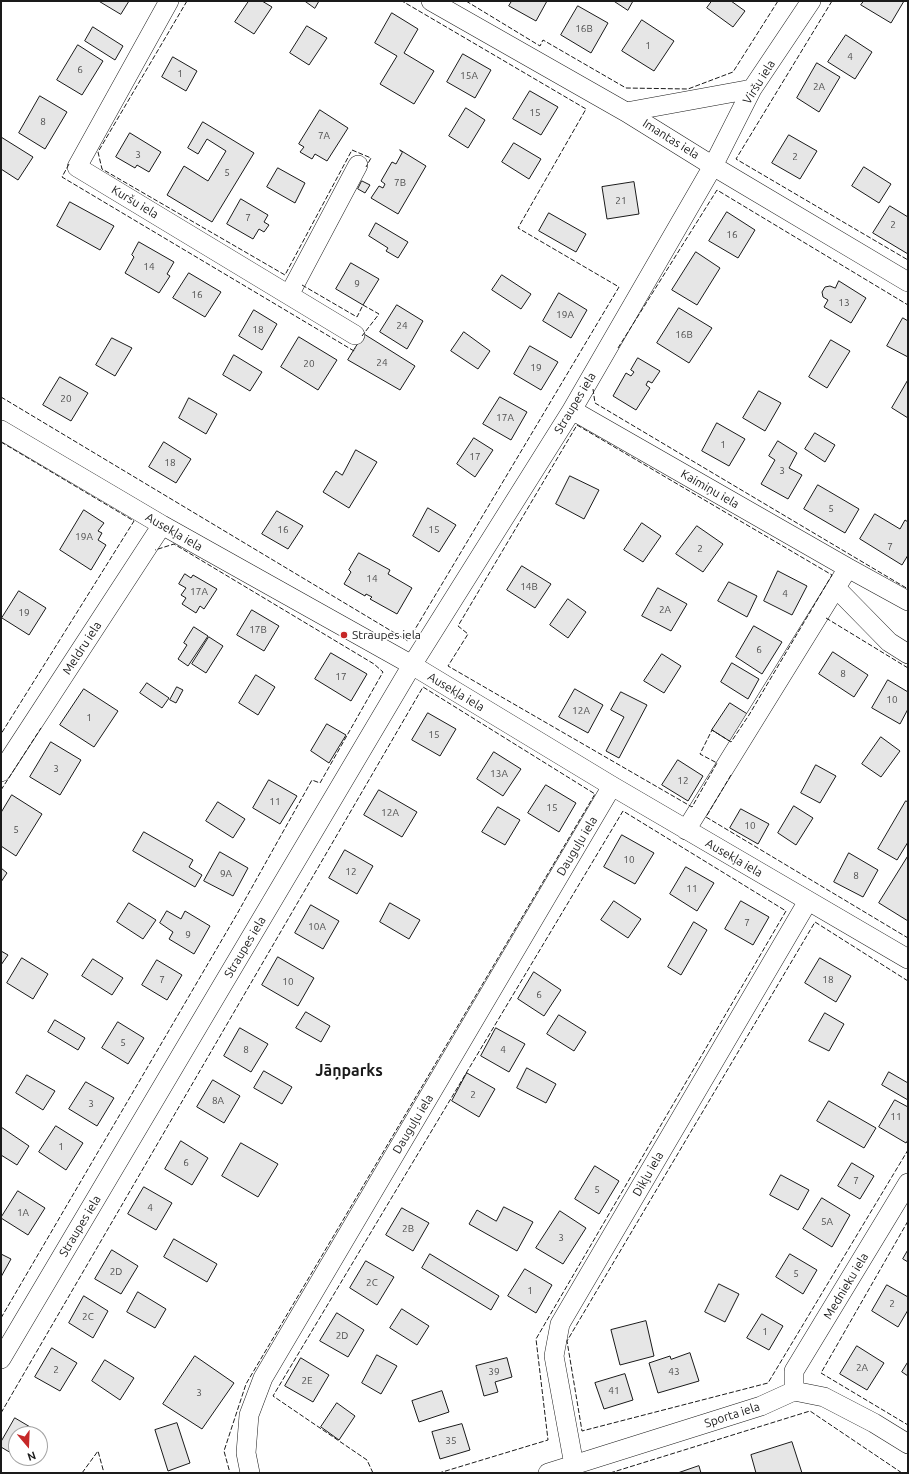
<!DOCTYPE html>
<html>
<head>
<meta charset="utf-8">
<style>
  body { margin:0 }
  #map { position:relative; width:909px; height:1474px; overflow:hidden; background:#fff; font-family:Ubuntu,sans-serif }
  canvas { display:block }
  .frame { position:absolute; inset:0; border:2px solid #1a1a1a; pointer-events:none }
  .north { position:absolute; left:8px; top:1426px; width:40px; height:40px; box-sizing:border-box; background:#fff; border:1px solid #a3a3a3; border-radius:50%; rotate:161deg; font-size:11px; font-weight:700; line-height:16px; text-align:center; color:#1a1a1a }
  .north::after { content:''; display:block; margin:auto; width:14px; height:18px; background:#c62828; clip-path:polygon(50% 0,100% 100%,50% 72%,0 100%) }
</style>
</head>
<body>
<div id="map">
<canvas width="909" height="1474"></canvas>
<div class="frame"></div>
<div class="north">N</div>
</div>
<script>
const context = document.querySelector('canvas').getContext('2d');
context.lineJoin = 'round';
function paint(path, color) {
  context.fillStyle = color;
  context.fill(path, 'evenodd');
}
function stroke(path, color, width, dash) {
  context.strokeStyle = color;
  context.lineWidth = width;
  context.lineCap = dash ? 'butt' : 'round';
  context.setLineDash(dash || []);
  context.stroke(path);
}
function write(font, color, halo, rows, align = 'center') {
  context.font = font + ' Ubuntu,sans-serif';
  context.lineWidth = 3;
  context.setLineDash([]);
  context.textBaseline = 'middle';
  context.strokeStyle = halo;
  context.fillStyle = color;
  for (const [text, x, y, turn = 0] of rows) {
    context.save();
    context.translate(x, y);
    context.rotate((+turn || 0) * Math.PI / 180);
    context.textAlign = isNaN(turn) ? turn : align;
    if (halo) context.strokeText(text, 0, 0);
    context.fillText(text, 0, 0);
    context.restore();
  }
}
const building = new Path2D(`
  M99 1H129L121 14Z
  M249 1H262L272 7 254 34 235 22Z
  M305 1H319L315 8Z
  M512 1H547L536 21 509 6Z
  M614 1H633L628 10Z
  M712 1H731L745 11 733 27 707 8Z
  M864 1H904L891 23 861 5Z
  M578 6 608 23 591 53 561 35Z
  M392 13 418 29 404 53 434 71 414 104 380 84 397 56 375 43Z
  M642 20 674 41 654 71 622 51Z
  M307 26 327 38 309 65 290 53Z
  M93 27 123 46 115 60 85 41Z
  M846 35 872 52 855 79 828 62Z
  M78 45 103 61 82 95 57 80Z
  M463 54 491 70 475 98 447 82Z
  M173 57 197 71 186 91 162 77Z
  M817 63 840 77 819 112 797 98Z
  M530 91 558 107 541 135 513 119Z
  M40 96 67 112 45 149 19 133Z
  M466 108 485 120 468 148 449 136Z
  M320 110 348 128 327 161 315 154 312 159 300 152 304 147 299 144Z
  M203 122 254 153 212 222 167 195 184 166 208 181 226 151 207 139 198 154 188 148Z
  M130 133 161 152 149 172 137 165 135 168 116 157Z
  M789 135 817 151 800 179 772 163Z
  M1 137 33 157 18 180 1 169Z
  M514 143 541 159 529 179 502 162Z
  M400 150 426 166 398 214 371 198 379 186 383 188 385 184 381 181 392 162 396 164 402 153Z
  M864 167 891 184 879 203 852 186Z
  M278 168 305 183 295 203 267 187Z
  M362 181 370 185 365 193 358 189Z
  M634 182 639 214 607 219 602 187Z
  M241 199 268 215 264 222 269 225 264 232 259 229 253 239 227 224Z
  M70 202 114 226 100 250 57 226Z
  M890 206 908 217V254L873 233Z
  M727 212 755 230 738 258 709 241Z
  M549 213 586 234 576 252 539 231Z
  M376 223 408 242 398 258 386 251 388 248 369 236Z
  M139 242 174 262 167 274 170 276 159 293 125 273 134 257 132 255Z
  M696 252 720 268 697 305 672 290Z
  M351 263 379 279 363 305 336 289Z
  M189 273 221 292 205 317 173 298Z
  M502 275 531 294 521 309 492 290Z
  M839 281 866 298 851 323 824 307 828 300 823 297 822 292 825 287 830 286 835 288Z
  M559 293 587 310 571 338 543 321Z
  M397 305 423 321 407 349 380 332Z
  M679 308 712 328 689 363 657 343Z
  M254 310 277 324 262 350 239 336Z
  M903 318 908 321V357L887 346Z
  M464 332 490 351 478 369 451 351Z
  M364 334 415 366 400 390 348 360Z
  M299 337 337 360 318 390 281 367Z
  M112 338 132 348 115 376 96 365Z
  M831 340 850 351 827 388 809 377Z
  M530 346 558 362 541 390 514 374Z
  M234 355 262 372 250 391 223 375Z
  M638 358 660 371 652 383 648 381 646 385 650 388 636 410 613 396 626 373 631 376 634 372 631 370Z
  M60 377 88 393 71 421 43 405Z
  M908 380V418L892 408Z
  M759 391 781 403 765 431 743 418Z
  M500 397 527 412 511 440 483 424Z
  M189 398 217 414 206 434 179 418Z
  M717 423 745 439 729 466 702 451Z
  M815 433 835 445 825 462 805 449Z
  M474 438 493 450 475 477 457 464Z
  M778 441 797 453 789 468 802 475 788 499 761 484 775 460 769 456Z
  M164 442 191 459 176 483 149 467Z
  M356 450 377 462 349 508 323 492 336 471 342 475Z
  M570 476 599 490 584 519 556 504Z
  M818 485 859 509 845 533 804 509Z
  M428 508 456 525 439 552 413 536Z
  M84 510 104 523 98 531 102 533 98 540 106 545 91 570 60 550Z
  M277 511 303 526 288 549 262 534Z
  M875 514 900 529 905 520 908 522V555L902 565 860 539Z
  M642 523 661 536 643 562 624 550Z
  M697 526 723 544 703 572 676 554Z
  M359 553 390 570 388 574 412 588 397 614 370 599 372 597 366 594 365 596 344 584 351 572 349 570Z
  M522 566 551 584 535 608 507 590Z
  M778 571 807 586 792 615 764 601Z
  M185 574 191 578 193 575 217 589 204 609 200 606 196 613 182 604 186 598 181 595 186 588 179 584Z
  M729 582 757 596 747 617 718 601Z
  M658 588 687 604 671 631 642 616Z
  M19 591 46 608 29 635 2 618Z
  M568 599 586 612 568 638 550 625Z
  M252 610 279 626 264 651 237 635Z
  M754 626 782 642 762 674 736 657Z
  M194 627 208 636 188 666 178 659 187 645 184 643Z
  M209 637 223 646 206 673 192 664Z
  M833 652 868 675 854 697 819 674Z
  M331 653 367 674 351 701 315 679Z
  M662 654 681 666 664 693 644 681Z
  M732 663 759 679 748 699 721 682Z
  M256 675 275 687 258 715 239 703Z
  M888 680 908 692V709L900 724 872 708Z
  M147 683 169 698 162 708 140 693Z
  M177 687 183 690 176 703 170 700Z
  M84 689 118 711 94 747 60 725Z
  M575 689 603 705 588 733 559 717Z
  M621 692 647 705 619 758 606 751 624 717 611 710Z
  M730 703 749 715 731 742 712 730Z
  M428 713 456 729 440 756 412 740Z
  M327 724 346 735 329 763 311 751Z
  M881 737 900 751 881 777 862 764Z
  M51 742 81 760 60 795 30 777Z
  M494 752 521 769 503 796 477 779Z
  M678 760 703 776 688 801 662 785Z
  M816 765 836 776 820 803 801 793Z
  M269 780 297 796 280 824 253 808Z
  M546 785 576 803 559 832 528 813Z
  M379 790 417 812 402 837 364 815Z
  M12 795 42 814 16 856 1 846V813Z
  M906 801 908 802V842L897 860 878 849Z
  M218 802 245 819 233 838 206 821Z
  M794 806 813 818 796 845 778 833Z
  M498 807 520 820 505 845 482 832Z
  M741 809 769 824 758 844 730 828Z
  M144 832 193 860 189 867 202 875 195 887 133 851Z
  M622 835 654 853 635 884 604 867Z
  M345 850 373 866 357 894 329 878Z
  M220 852 248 868 233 896 204 881Z
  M849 853 878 870 863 897 834 882Z
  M908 856V921L879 903Z
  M686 867 714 883 697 911 670 894Z
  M1 868 7 873 1 882Z
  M614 901 641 919 628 938 601 920Z
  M741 901 769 917 753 945 725 929Z
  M129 903 156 920 143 939 117 922Z
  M390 903 420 920 409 939 380 922Z
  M311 905 339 921 323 949 295 933Z
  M167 911 181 919 185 911 210 926 194 954 169 939 173 932 160 923Z
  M694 922 707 930 681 975 668 967Z
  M1 951 8 955 1 965Z
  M278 957 314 978 298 1006 262 985Z
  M22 958 48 974 33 999 7 983Z
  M820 958 851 976 836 1002 805 983Z
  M93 959 123 978 112 995 82 976Z
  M157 960 182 975 167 1000 142 985Z
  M534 972 561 990 544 1016 518 999Z
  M306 1012 330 1026 321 1042 296 1028Z
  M825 1013 844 1024 829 1051 809 1041Z
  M559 1015 586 1032 574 1051 547 1034Z
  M55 1020 85 1038 78 1050 48 1032Z
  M118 1022 144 1038 128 1064 102 1048Z
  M240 1028 268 1044 251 1072 224 1056Z
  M496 1028 525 1044 509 1072 481 1056Z
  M527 1068 556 1084 546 1103 517 1088Z
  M264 1071 292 1087 282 1104 254 1088Z
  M889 1072 908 1083V1100L882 1085Z
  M467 1073 495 1089 479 1117 452 1101Z
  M27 1075 55 1091 43 1110 16 1093Z
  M213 1080 240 1096 224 1123 197 1107Z
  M86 1082 114 1098 97 1126 69 1109Z
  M895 1100 908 1107V1140L906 1143 879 1127Z
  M829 1101 876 1128 864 1148 817 1121Z
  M56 1126 83 1143 66 1170 39 1152Z
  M1 1127 29 1146 17 1165 1 1155Z
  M181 1141 208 1158 192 1185 165 1169Z
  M241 1143 278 1164 258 1197 222 1176Z
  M852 1163 874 1176 860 1199 838 1186Z
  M595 1166 619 1181 599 1214 575 1199Z
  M781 1175 809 1190 798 1210 770 1195Z
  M144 1187 172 1203 156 1230 128 1214Z
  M18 1191 45 1208 28 1235 1 1218Z
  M822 1198 850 1215 832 1247 803 1229Z
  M504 1207 533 1222 517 1251 469 1224 477 1210 496 1221Z
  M402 1208 429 1223 413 1251 386 1235Z
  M560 1211 586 1228 563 1264 536 1248Z
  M174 1239 217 1264 207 1282 164 1257Z
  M112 1250 138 1266 121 1294 95 1279Z
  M908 1250V1262L903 1259Z
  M1 1254 11 1259 1 1277Z
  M430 1254 499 1296 491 1310 422 1268Z
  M790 1254 817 1270 803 1294 776 1277Z
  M366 1261 394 1277 377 1305 350 1288Z
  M525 1269 552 1285 536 1313 508 1296Z
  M719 1284 739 1294 725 1322 705 1312Z
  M887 1285 908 1297V1310L898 1327 872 1311Z
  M138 1292 166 1309 155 1328 127 1312Z
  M84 1296 108 1311 93 1338 69 1323Z
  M402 1309 429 1326 417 1345 390 1328Z
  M337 1313 364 1330 348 1357 320 1341Z
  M762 1314 783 1326 769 1350 747 1338Z
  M646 1321 654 1356 620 1365 611 1330Z
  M857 1346 884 1363 867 1390 840 1374Z
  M52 1348 77 1363 60 1391 35 1377Z
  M690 1353 699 1381 658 1393 649 1363 670 1356 671 1359Z
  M377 1355 397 1366 381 1394 362 1383Z
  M195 1356 234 1383 202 1429 163 1404Z
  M301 1358 329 1375 313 1402 285 1386Z
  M507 1358 512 1377 495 1382 498 1392 484 1396 476 1366Z
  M105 1360 134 1378 120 1400 92 1381Z
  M908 1362V1376L902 1372Z
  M625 1374 633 1400 604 1409 595 1383Z
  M442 1391 449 1412 419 1422 412 1401Z
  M337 1403 355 1416 339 1440 321 1427Z
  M15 1418 42 1434 40 1437V1434H16V1456L1 1447V1442Z
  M177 1423 190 1463 168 1471 155 1430Z
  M462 1424 470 1450 440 1459 432 1432Z
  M792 1442 802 1473H756L751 1455Z
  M699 1466 701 1473H678Z`);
const street = new Path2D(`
  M169 1 77 167 355 335
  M431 1 626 112 713 166 908 282
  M626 112 752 89
  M289 295 358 165
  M572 410 848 568 908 601
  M1 430 162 525 412 665 612 786 908 959
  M836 588 889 642 908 654
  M1 772 162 525
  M686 830 848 568
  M1 1359 412 665 572 410 713 166 752 89 811 1
  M794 1391V1371L908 1183
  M574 1465 554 1356 560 1324 808 901
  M250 1473 246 1453 249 1415 263 1378 612 786
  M548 1473 761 1406 794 1391 824 1397 874 1423 908 1444`);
const fence = new Path2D(`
  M187 1 98 152 102 169 285 275 352 150 371 158 366 167
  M466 1 540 46 543 40 626 88 688 89 733 72 778 1
  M832 1 736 159 908 260
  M69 164 62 177 354 351 355 348
  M302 285 357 317 363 305 379 314 362 336
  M618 348 717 190 908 305
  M593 389 595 403 908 589
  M1 397 408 641 619 287 518 228 586 109 402 1
  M577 425 832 575 749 715 731 742 712 730 700 754 717 763 692 807 448 666 468 634 458 626Z
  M1 442 134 521 1 734
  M826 618 908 668
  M731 775 706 817 908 938
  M1 790 41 728
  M908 981 815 922 567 1341 582 1431 768 1383 908 1150
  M908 1221 821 1373 908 1425
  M1 1318 237 914 312 780 320 783 383 672 374 664 174 544 155 550
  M1 1413 423 687 595 794 246 1384 224 1451 230 1473
  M82 1473 98 1451 104 1473
  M373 1473 367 1460 273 1396 623 811 786 911 536 1339 548 1440 439 1473
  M610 1473 810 1411 902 1473`);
const markers = [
  [344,635,4,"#c62828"]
];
const numberNames = [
  ["16B",584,29],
  ["1",648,46],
  ["4",850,57],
  ["6",80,70],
  ["1",180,74],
  ["15A",469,76],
  ["2A",819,87],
  ["15",535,113],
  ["8",43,122],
  ["7A",324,136],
  ["3",138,155],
  ["2",795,157],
  ["5",227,173],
  ["7B",400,183],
  ["21",621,201],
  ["7",248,218],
  ["2",893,225],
  ["16",732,235],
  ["14",149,267],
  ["9",357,284],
  ["16",197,295],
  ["13",844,303],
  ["19A",565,315],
  ["24",402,326],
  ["18",258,330],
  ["16B",684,335],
  ["24",382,363],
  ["20",309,364],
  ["19",536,368],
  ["20",66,399],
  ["17A",505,418],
  ["1",723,445],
  ["17",475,457],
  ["18",170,463],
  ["3",782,471],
  ["5",831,509],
  ["16",283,530],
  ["15",434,530],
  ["19A",84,537],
  ["7",890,547],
  ["2",700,549],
  ["14",372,579],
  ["14B",529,587],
  ["17A",199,592],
  ["4",785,594],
  ["2A",665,610],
  ["19",24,613],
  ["17B",258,630],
  ["6",759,650],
  ["8",843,674],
  ["17",341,677],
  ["10",892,700],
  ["12A",581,711],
  ["1",89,718],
  ["15",434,735],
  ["3",56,769],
  ["13A",499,774],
  ["12",683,781],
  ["11",275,802],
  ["15",552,808],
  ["12A",390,813],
  ["10",750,826],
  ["5",16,830],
  ["10",629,860],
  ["12",351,872],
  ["9A",226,874],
  ["8",856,876],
  ["11",692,889],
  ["7",747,923],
  ["10A",317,927],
  ["9",188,935],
  ["7",162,980],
  ["18",828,980],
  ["10",288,982],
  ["6",539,995],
  ["5",123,1043],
  ["8",246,1050],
  ["4",503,1050],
  ["2",473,1095],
  ["8A",218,1101],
  ["3",91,1104],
  ["11",896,1117],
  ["1",61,1147],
  ["6",186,1163],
  ["7",856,1181],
  ["5",597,1190],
  ["4",150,1208],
  ["1A",23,1213],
  ["5A",827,1222],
  ["2B",408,1229],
  ["3",561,1238],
  ["2D",116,1272],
  ["5",796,1274],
  ["2C",372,1283],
  ["1",530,1291],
  ["2",892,1304],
  ["2C",88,1317],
  ["1",765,1332],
  ["2D",342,1336],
  ["2A",862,1368],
  ["2",56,1370],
  ["39",494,1372],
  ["43",674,1372],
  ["2E",307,1381],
  ["41",614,1391],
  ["3",199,1393],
  ["35",451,1441]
];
const streetNames = [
  ["Viršu iela",759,82,-58],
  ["Imantas iela",671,139,32],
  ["Kuršu iela",135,202,31],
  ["Straupes iela",575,403,-59],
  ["Kaimiņu iela",710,489,30],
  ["Ausekļa iela",174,532,30],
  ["Meldru iela",82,648,-57],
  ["Ausekļa iela",456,692,31],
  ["Dauguļu iela",577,846,-59],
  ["Ausekļa iela",734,858,30],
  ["Straupes iela",245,947,-59],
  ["Dauguļu iela",413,1124,-59],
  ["Dikļu iela",648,1174,-60],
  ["Straupes iela",80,1226,-59],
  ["Mednieku iela",846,1286,-59],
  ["Sporta iela",732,1415,-18]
];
const poiNames = [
  ["Straupes iela",352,635]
];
const districtNames = [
  ["Jāņparks",349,1071]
];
paint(building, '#e6e6e6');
stroke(building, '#1a1a1a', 1);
stroke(street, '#1a1a1a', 20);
stroke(street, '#fff', 19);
stroke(fence, '#1a1a1a', 1, [5, 2]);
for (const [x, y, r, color] of markers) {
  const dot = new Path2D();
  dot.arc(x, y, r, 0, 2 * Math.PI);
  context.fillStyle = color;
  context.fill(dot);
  stroke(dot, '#fff', 1.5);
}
write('10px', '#4d4d4d', null, numberNames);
write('12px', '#1a1a1a', '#fff', streetNames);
write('12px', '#1a1a1a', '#fff', poiNames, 'left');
write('bold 16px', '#1a1a1a', '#fff', districtNames);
</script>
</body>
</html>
